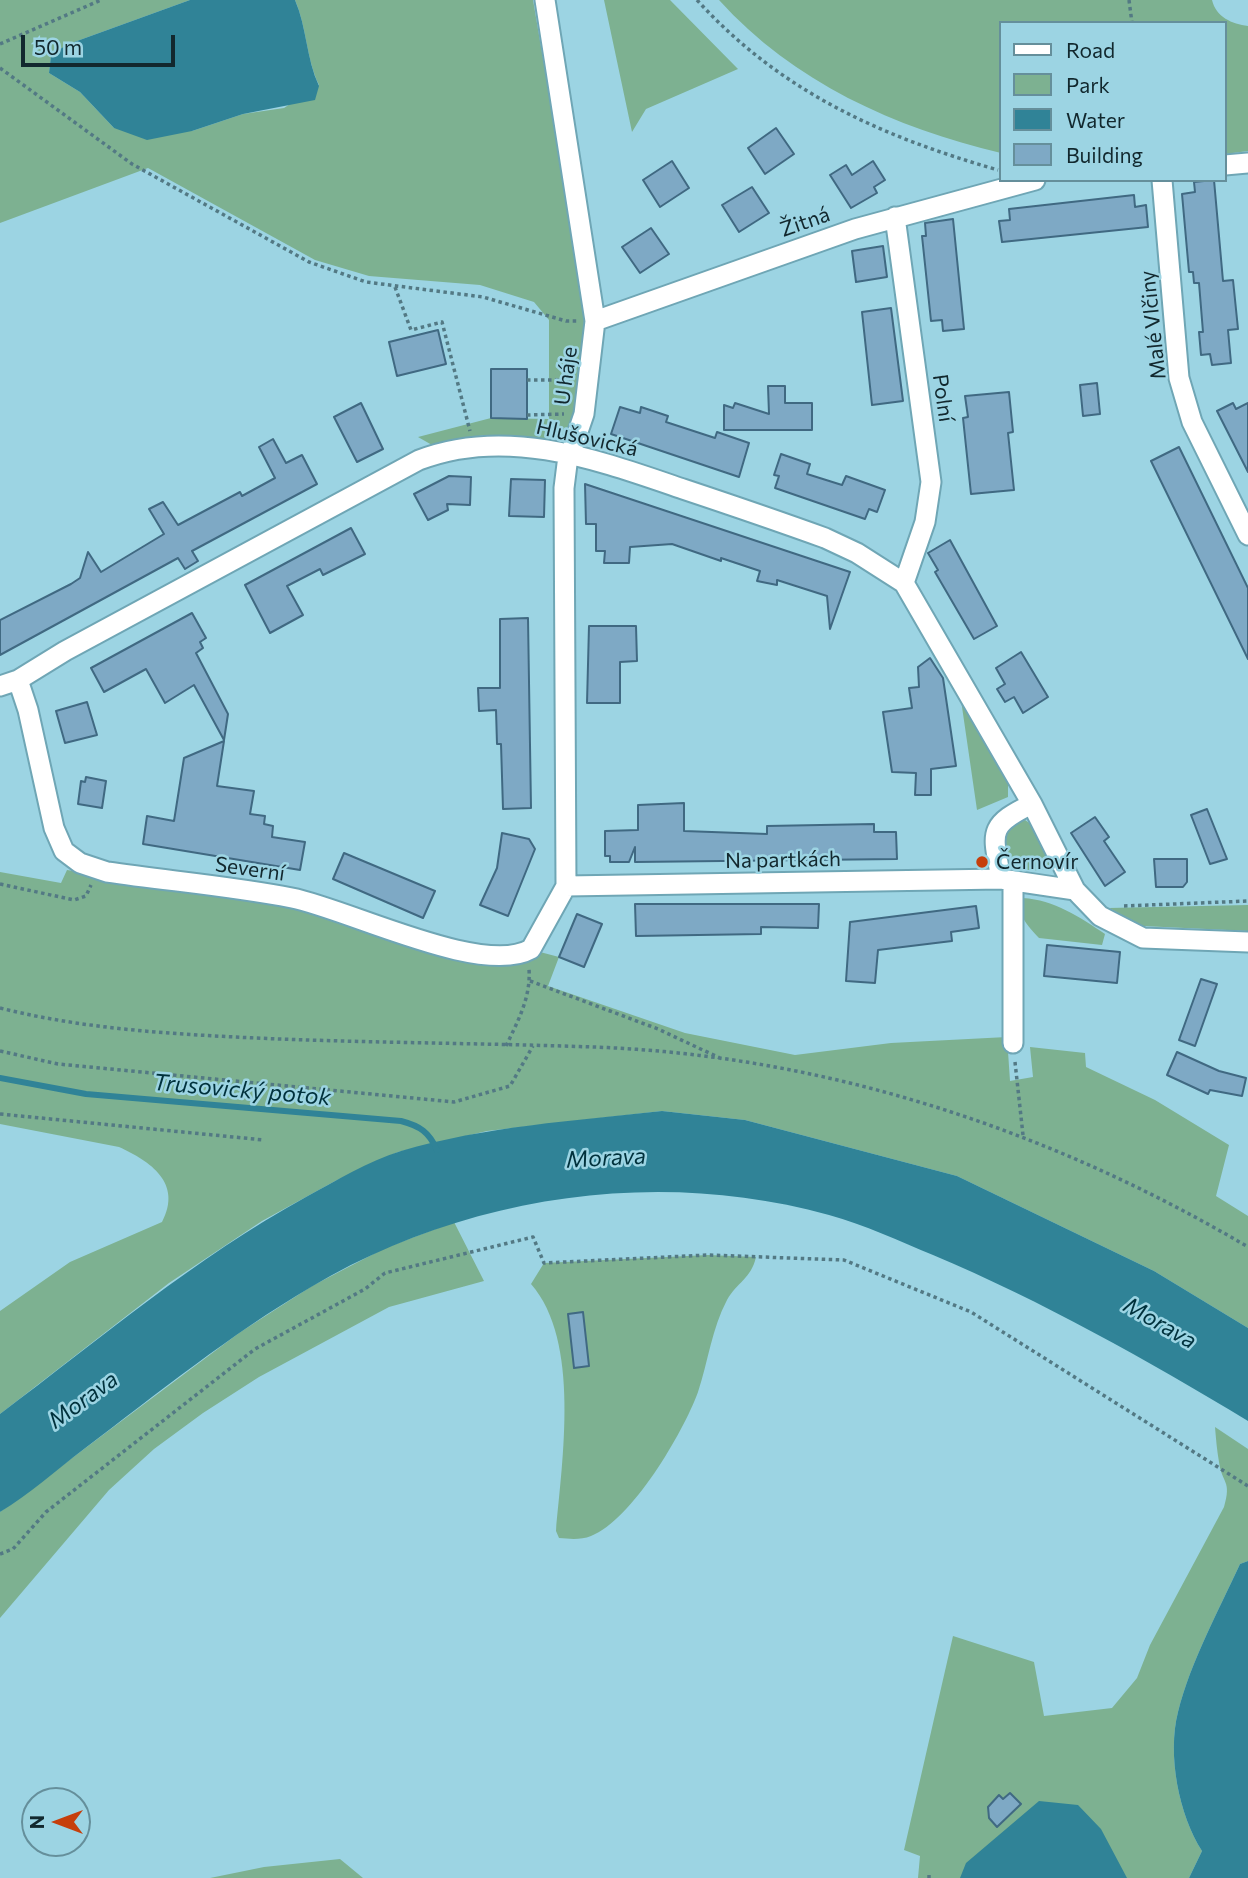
<!DOCTYPE html>
<html>
<head>
<meta charset="utf-8">
<style>
  body { margin:0 }
  #map { position:relative; width:1248px; height:1878px; overflow:hidden; background:#9cd4e3; font-family:Commissioner,sans-serif }
  canvas { display:block }
  .legend { position:absolute; left:999px; top:21px; width:228px; height:161px; box-sizing:border-box; background:#9cd4e3; border:2px solid #658f9b; margin:0; padding:9px 12px; list-style:none; font-size:21px; color:#12282e }
  .legend li { display:flex; align-items:center; gap:14px; height:35px }
  .legend b { width:35px; border:2px solid #658f9b }
  .north { position:absolute; left:21px; top:1787px; width:70px; height:70px; box-sizing:border-box; background:#9cd4e3; border:2px solid #658f9b; border-radius:50%; rotate:270deg; font-size:19px; font-weight:700; line-height:28px; text-align:center; color:#12282e }
  .north::after { content:''; display:block; margin:auto; width:24px; height:32px; background:#c63f0c; clip-path:polygon(50% 0,100% 100%,50% 72%,0 100%) }
  .scale { position:absolute; left:21px; top:35px; width:154px; height:32px; box-sizing:border-box; border:4px solid #12282e; border-top:0; padding-left:9px; font-size:21px; line-height:24px; white-space:nowrap; color:#12282e; -webkit-text-stroke:5px #9cd4e3; paint-order:stroke }
</style>
</head>
<body>
<div id="map">
<canvas width="1248" height="1878"></canvas>
<ul class="legend">
<li><b style="height:9px;background:#fff"></b>Road</li>
<li><b style="height:19px;background:#7db191"></b>Park</li>
<li><b style="height:19px;background:#308397"></b>Water</li>
<li><b style="height:19px;background:#7ea9c5"></b>Building</li>
</ul>
<div class="north">N</div>
<div class="scale">50 m</div>
</div>
<script>
const context = document.querySelector('canvas').getContext('2d');
context.lineJoin = 'round';
function paint(path, color) {
  context.fillStyle = color;
  context.fill(path, 'evenodd');
}
function stroke(path, color, width, dash) {
  context.strokeStyle = color;
  context.lineWidth = width;
  context.lineCap = dash ? 'butt' : 'round';
  context.setLineDash(dash || []);
  context.stroke(path);
}
function write(font, color, halo, rows, align = 'center') {
  context.font = font + ' Commissioner,sans-serif';
  context.lineWidth = 5;
  context.setLineDash([]);
  context.textBaseline = 'middle';
  context.strokeStyle = halo;
  context.fillStyle = color;
  for (const [text, x, y, turn = 0] of rows) {
    context.save();
    context.translate(x, y);
    context.rotate((+turn || 0) * Math.PI / 180);
    context.textAlign = isNaN(turn) ? turn : align;
    if (halo) context.strokeText(text, 0, 0);
    context.fillText(text, 0, 0);
    context.restore();
  }
}
const green = new Path2D(`
  M0 0H190L66 45 51 57 49 73 80 92 114 128 192 131 243 114 284 108 319 85C306 58 307 28 295 0H533L588 321 573 426 569 432 557 439 484 435 432 445 418 437 491 418 549 419V320L534 302 480 285 369 276 315 260 148 168 0 223Z
  M604 0H670L738 69 646 109 632 132Z
  M719 0H1212C1216 17 1232 24 1248 26V151L1225 154V23H1001V153C895 128 793 82 719 0Z
  M961 700 1008 780V797L977 810Z
  M1025 820 1034 826 1052 858 1050 868C1019 877 1004 860 1004 831L1014 821Z
  M67 870 321 911 495 964 523 962 540 952 559 957 548 986 685 1033 795 1055 891 1043 1007 1037 1010 1081 1033 1077 1030 1047 1085 1053 1086 1067 1155 1100 1229 1145 1216 1196 1248 1216V1328L1154 1271 957 1176 745 1120 662 1111 487 1131 398 1152 337 1180 262 1221 169 1283 0 1414V1311L70 1262 162 1222C183 1183 150 1161 119 1147L0 1124V872L61 883Z
  M1023 898C1054 900 1080 917 1105 934L1102 945 1039 938C1028 926 1016 915 1023 898Z
  M1248 905V931L1143 926 1109 908Z
  M454 1222 484 1281 389 1307 259 1377 203 1413 154 1449 109 1490 0 1618V1512L239 1333 312 1286 385 1248Z
  M708 1255 756 1257C751 1279 737 1282 727 1300 712 1328 708 1362 698 1392 683 1433 632 1520 591 1536 581 1540 570 1539 559 1538L556 1531C562 1461 581 1341 531 1284L544 1263Z
  M1215 1427 1248 1449V1561L1240 1564C1218 1612 1191 1661 1178 1712 1167 1755 1179 1815 1202 1851L1189 1878H918L920 1856 904 1850 953 1636 1034 1662 1044 1716 1112 1708 1137 1678 1150 1645 1224 1507C1232 1480 1222 1484 1219 1462 1217 1451 1216 1439 1215 1427Z
  M340 1859 363 1878H210L264 1867Z`);
const water = new Path2D(`
  M190 0H295C307 28 306 58 319 86L315 100 243 114 192 131 147 140 114 128 80 92 49 73 51 56 66 45Z
  M662 1111 745 1120 957 1176 1154 1271 1248 1328V1421C1147 1360 1042 1301 933 1255 899 1241 865 1225 829 1215 655 1167 465 1196 311 1287 231 1334 158 1393 84 1449 56 1470 30 1494 0 1512V1414C100 1339 195 1258 306 1197 336 1181 368 1161 401 1151 486 1126 574 1121 662 1111Z
  M1248 1561V1878H1189L1202 1851C1179 1815 1167 1755 1178 1712 1191 1661 1218 1612 1240 1564Z
  M1039 1801 1078 1805 1101 1829 1127 1878H960L966 1863Z`);
const stream = new Path2D(`
  M0 1078 86 1094 401 1121C420 1126 429 1132 437 1150`);
const building = new Path2D(`
  M776 128 794 154 765 174 748 148Z
  M672 161 689 188 660 207 643 180Z
  M873 161 885 180 874 187 877 193 851 208 830 175 846 165 852 175Z
  M1214 180 1223 281 1233 280 1238 329 1228 330 1231 363 1212 365 1210 354 1201 355 1199 332H1203L1199 283H1194L1193 272H1189L1182 194 1195 192 1194 182Z
  M752 187 769 213 739 232 722 205Z
  M1134 195 1135 207 1146 205 1148 227 1002 242 999 221 1010 220 1009 209Z
  M953 219 964 329 943 331 942 320 931 321 922 236H926L925 223Z
  M651 228 669 254 640 273 622 247Z
  M883 246 887 277 856 282 852 251Z
  M891 308 903 401 872 405 862 312Z
  M438 330 446 364 397 376 389 342Z
  M491 369H527V419L491 418Z
  M1097 383 1100 414 1083 416 1080 385Z
  M768 386H785V403H812V430H724V405L733 408 735 403 769 414Z
  M1009 392 1013 432 1008 433 1014 490 971 494 963 418 968 417 965 396Z
  M361 403 383 449 357 462 334 417Z
  M1233 403 1236 409 1248 403V472L1217 411Z
  M620 407 640 413 641 407 668 416 666 422 715 438 717 432 749 443 739 477 611 434Z
  M273 439 286 463 302 455 317 484 192 551 198 561 185 569 178 558 0 655V620L71 584 80 578 88 552 101 572 164 534 149 509 163 502 178 525 240 492 242 496 275 478 259 447Z
  M1179 447 1248 588V659L1151 461Z
  M781 454 810 464 807 474 842 485 846 476 885 490 877 512 869 509 865 519 775 488 779 476 774 475Z
  M449 476 471 477 470 505 447 504 448 510 428 520 414 494Z
  M511 479 545 480 544 517 509 516Z
  M585 484 850 572 830 629 827 596 777 580V585L757 581 760 571 721 558V561L672 544 630 547 629 563H604L605 551H596V524H586Z
  M351 528 365 554 323 575 320 569 287 586 303 615 270 633 245 585Z
  M950 540 997 626 974 639 935 572 938 570 928 553Z
  M192 613 206 638 200 642 203 648 196 653 228 714 224 740 194 685 165 703 146 669 104 692 91 668Z
  M528 618 531 808 503 809 501 744H497L496 710 479 711 478 688H500V619Z
  M589 626H636L637 661 620 662V703H587Z
  M1021 652 1048 697 1023 713 1014 697 1005 702 997 689 1005 684 996 668Z
  M930 658 943 678 956 766 931 769V795H915L916 773 892 772 883 712 912 708 909 688 919 687 918 667Z
  M87 702 97 735 65 743 56 711Z
  M224 741 217 786 254 791 250 814 265 816 264 824 273 826 272 837 305 842 300 870 143 844 147 816 174 821 184 758Z
  M86 777 106 781 102 808 78 804 81 781 85 782Z
  M684 803V831L767 834V826L874 824V832H896L897 859 635 862V847L629 862H610V856H605V831L638 830V805Z
  M1207 809 1227 859 1210 864 1191 815Z
  M1095 817 1109 837 1104 841 1125 872 1105 886 1071 833Z
  M502 833 529 839 535 849 508 916 480 905 497 868Z
  M344 853 435 891 423 918 333 879Z
  M1154 859H1187V882L1183 887H1156Z
  M635 904H819L818 928 761 927V934L636 936Z
  M976 906 979 928 951 932 952 941 878 950 875 983 846 981 850 922Z
  M577 914 602 924 584 967 559 957Z
  M1047 945 1120 952 1117 983 1044 976Z
  M1201 979 1217 984 1195 1046 1179 1040Z
  M1177 1052 1219 1071 1246 1078 1242 1096 1210 1090 1208 1094 1167 1075Z
  M583 1312 589 1366 574 1368 568 1314Z
  M1010 1793 1021 1804 997 1827 989 1818 988 1807 999 1795 1003 1799Z`);
const path = new Path2D(`
  M697 0C781 92 880 136 998 170
  M1129 0 1132 23
  M0 44 101 0
  M0 68 132 164 309 262 366 282 483 297 566 321H578
  M395 287 411 330 442 322 470 431
  M527 380H570
  M527 415 564 414
  M0 884 74 900 86 896 91 885
  M1124 906 1248 901
  M530 981 658 1029 722 1059
  M0 1008C84 1029 170 1034 256 1038 369 1043 481 1043 593 1047 824 1055 1050 1130 1248 1247
  M506 1046C518 1021 531 997 529 969
  M0 1051 58 1064 454 1102 510 1086 533 1046
  M1015 1062 1023 1135
  M0 1114 264 1140
  M0 1554 13 1549 46 1512 255 1349 365 1289 385 1273 533 1237 544 1263 708 1255 844 1260 971 1312 1248 1486
  M929 1878V1875`);
const minor = new Path2D(`
  M1225 165 1248 163
  M1162 180 1179 378 1192 422 1248 535
  M895 217 931 482 925 522 904 583
  M595 321 855 229 1035 180
  M18 680 28 710 54 828 64 851 80 863 107 872C168 881 231 886 292 898 348 909 482 977 531 949L566 886 564 488 567 464 584 414 595 321 545 0
  M0 686 18 680 65 651 419 460C507 426 598 460 683 489 731 505 778 521 825 538L857 553 904 583 1032 804 1075 890 1100 916 1143 938 1248 942
  M1001 879C993 833 986 826 1032 804
  M1013 881V1043
  M566 886 1001 879 1075 890`);
const markers = [
  [982,862,7,"#c63f0c"]
];
const streetNames = [
  ["Žitná",805,222,-19],
  ["Malé Vlčiny",1153,325,-96],
  ["U háje",566,376,-82],
  ["Polní",943,398,82],
  ["Hlušovická",587,438,13],
  ["Na partkách",783,860,-1],
  ["Severní",250,869,8]
];
const poiNames = [
  ["Černovír",996,862]
];
const waterNames = [
  ["Trusovický potok",242,1090,5],
  ["Morava",606,1158,-3],
  ["Morava",1160,1323,30],
  ["Morava",83,1400,-36]
];
paint(green, '#7db191');
paint(water, '#308397');
stroke(stream, '#308397', 6);
paint(building, '#7ea9c5');
stroke(building, '#406982', 2);
stroke(minor, '#6fa6b5', 23);
stroke(path, '#537984', 3.5, [3.5, 3.5]);
stroke(minor, '#fff', 19);
for (const [x, y, r, color] of markers) {
  const dot = new Path2D();
  dot.arc(x, y, r, 0, 2 * Math.PI);
  context.fillStyle = color;
  context.fill(dot);
  stroke(dot, '#9cd4e3', 2.5);
}
write('21px', '#12282e', '#9cd4e3', streetNames);
write('21px', '#12282e', '#9cd4e3', poiNames, 'left');
write('italic 23px', '#00313c', '#9cd4e3', waterNames);
</script>
</body>
</html>
